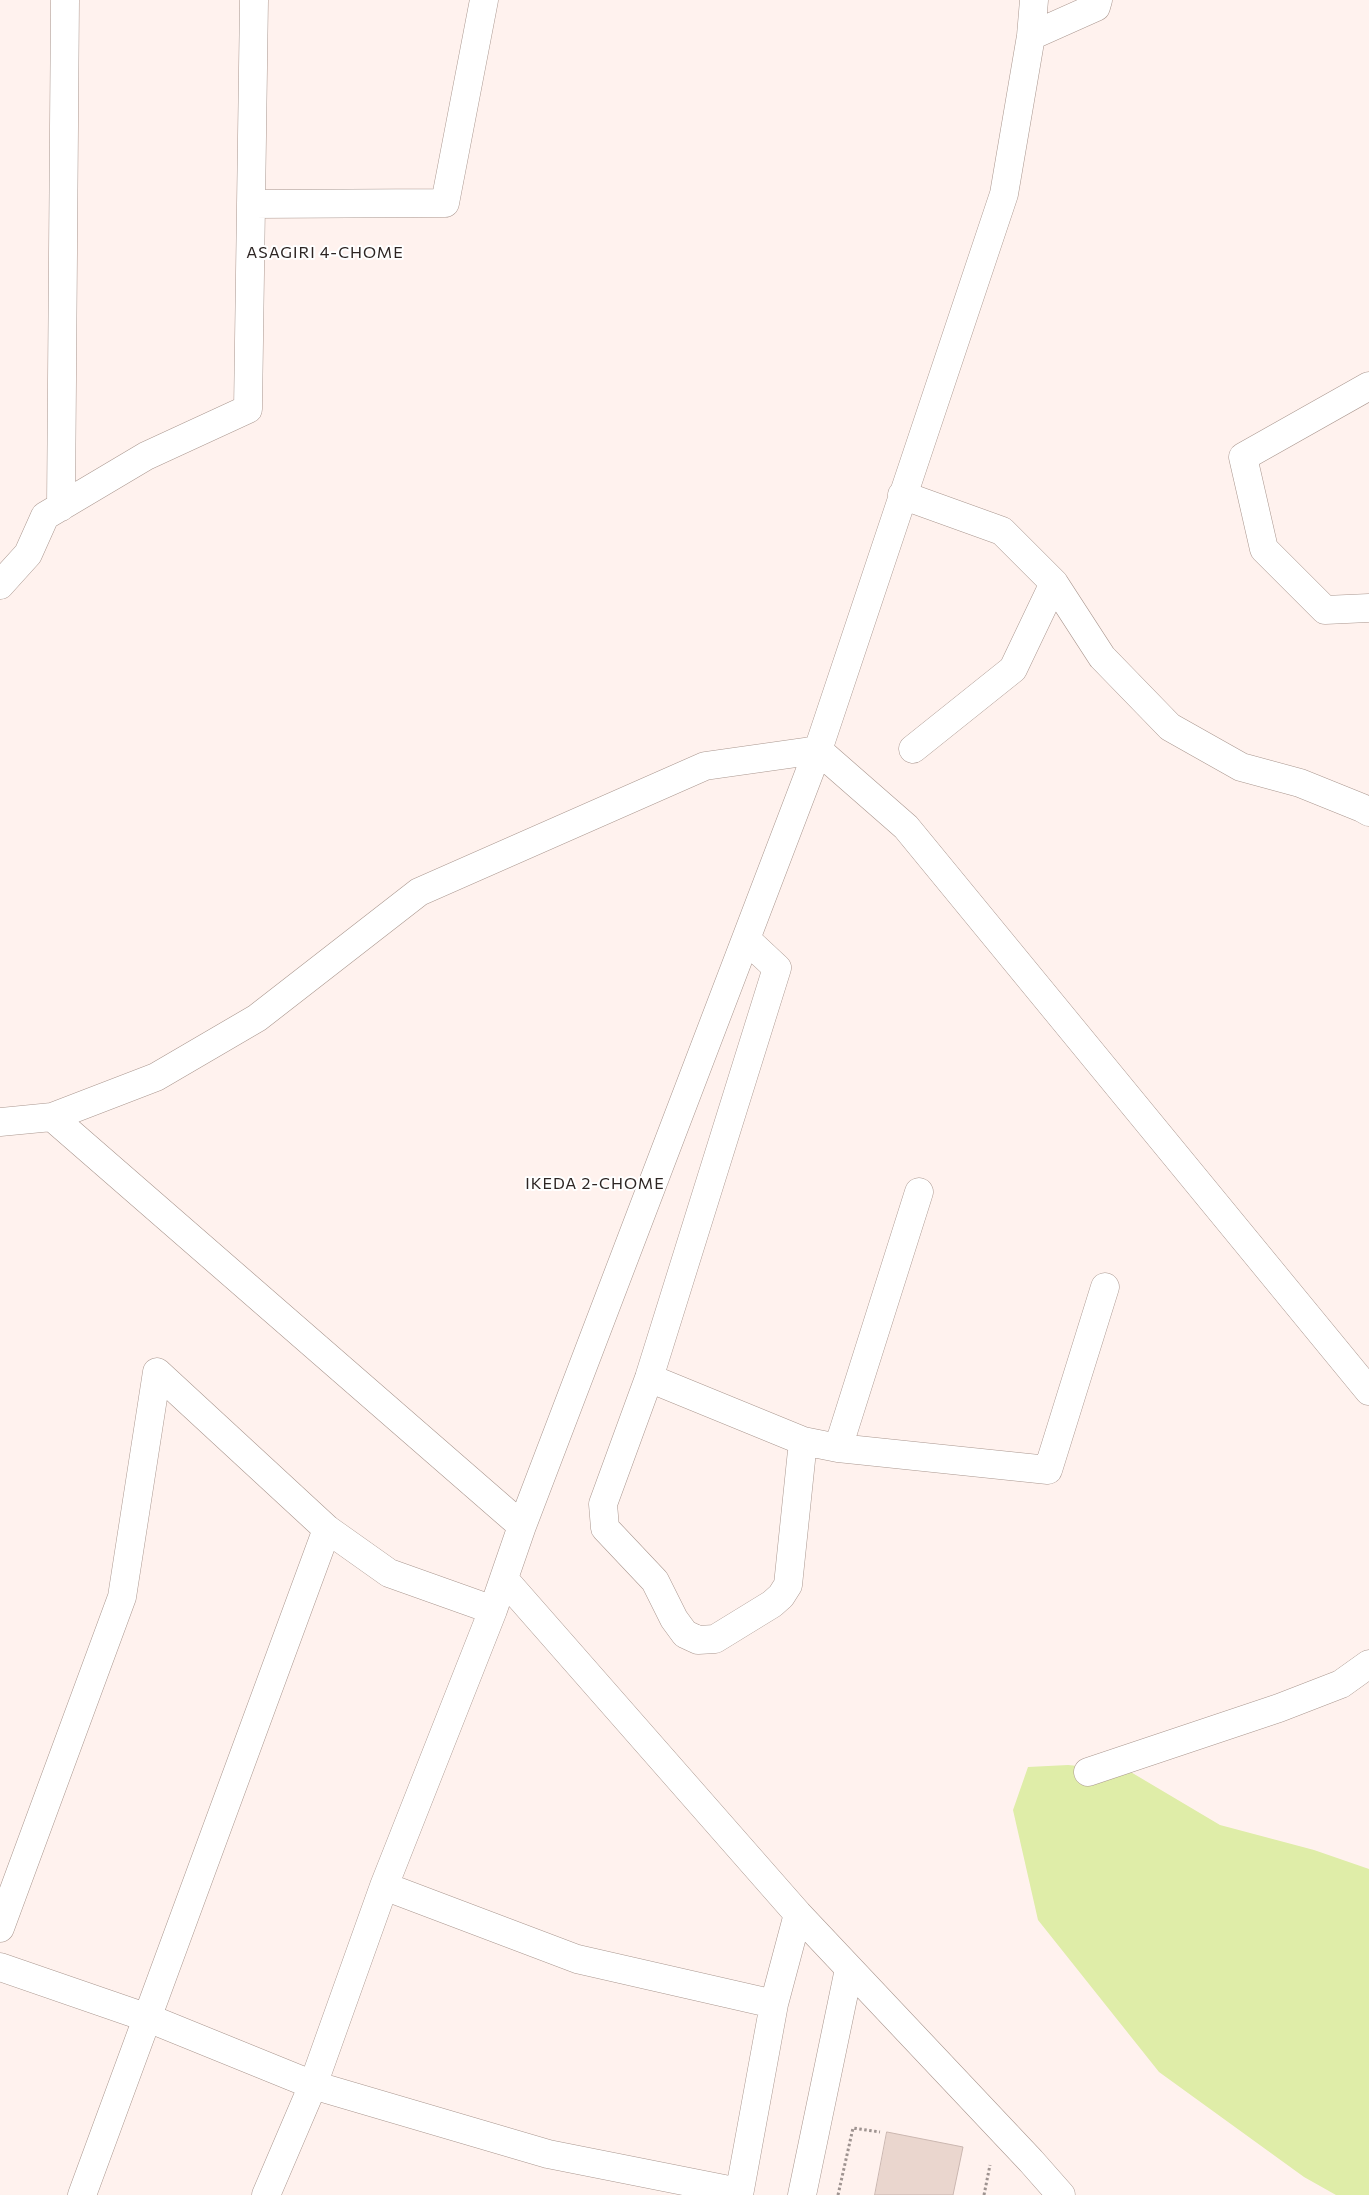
<!DOCTYPE html>
<html>
<head>
<meta charset="utf-8">
<style>
  body { margin:0 }
  canvas { display:block; background:#fff2ee }
</style>
</head>
<body>
<canvas width="1369" height="2195"></canvas>
<script>
const context = document.querySelector('canvas').getContext('2d');
context.lineJoin = 'round';
function paint(path, color) {
  context.fillStyle = color;
  context.fill(path, 'evenodd');
}
function stroke(path, color, width, dash) {
  context.strokeStyle = color;
  context.lineWidth = width;
  context.lineCap = dash ? 'butt' : 'round';
  context.setLineDash(dash || []);
  context.stroke(path);
}
function write(font, color, halo, rows, align = 'center') {
  context.font = font + ' Commissioner,sans-serif';
  context.lineWidth = 4;
  context.setLineDash([]);
  context.textBaseline = 'middle';
  context.strokeStyle = halo;
  context.fillStyle = color;
  for (const [text, x, y, turn = 0] of rows) {
    context.save();
    context.translate(x, y);
    context.rotate((+turn || 0) * Math.PI / 180);
    context.textAlign = isNaN(turn) ? turn : align;
    if (halo) context.strokeText(text, 0, 0);
    context.fillText(text, 0, 0);
    context.restore();
  }
}
const green = new Path2D(`
  M1068 1765 1129 1771 1220 1825 1314 1850 1369 1869V2195H1336L1304 2177 1159 2072 1038 1920 1013 1810 1028 1767Z`);
const building = new Path2D(`
  M887 2132 963 2147 953 2195H875Z`);
const path = new Path2D(`
  M838 2195 853 2128 880 2132
  M984 2195 990 2165`);
const minor = new Path2D(`
  M1031 36 1096 7 1098 0
  M252 204 445 203 484 0
  M1369 386 1243 457 1264 549 1325 610 1369 608
  M902 495 1002 531 1054 583 1102 657 1170 727 1241 767 1300 783 1362 808 1369 812
  M61 507 65 0
  M0 585 28 554 45 516 146 456 248 409 254 0
  M913 749 1013 669 1054 583
  M746 939 777 968 649 1378 603 1504 605 1528 655 1581 674 1619 685 1634 698 1640 715 1639 772 1604 781 1596 788 1585 803 1441
  M52 1117 522 1526
  M0 1122 52 1117 156 1077 257 1018 419 892 705 766 818 750 906 827 1369 1391
  M649 1378 803 1441 838 1448 1048 1470 1105 1287
  M838 1448 919 1192
  M504 1579 798 1914 1031 2161 1061 2195
  M1088 1772 1279 1708 1341 1684 1369 1664
  M384 1886 577 1959 774 2004
  M0 1928 122 1597 157 1372 327 1529 389 1573 493 1610
  M0 1967 148 2018 313 2085 548 2154 739 2192
  M82 2195 327 1529
  M266 2195 313 2085 384 1886 493 1610 522 1526 818 750 1004 194 1031 36 1034 0
  M739 2195 774 2004 798 1914
  M802 2195 849 1969`);
const neighbourhoodNames = [
  ["ASAGIRI 4-CHOME",325,253],
  ["IKEDA 2-CHOME",595,1184]
];
paint(green, '#dfeda8');
paint(building, '#ead6ce');
stroke(building, '#cbb7b0', 1);
stroke(minor, '#aa978f', 29);
stroke(path, '#9e9390', 3, [2.5, 2.5]);
stroke(minor, '#fff', 28);
context.letterSpacing = '1px';
write('16px', '#2d2523', '#fff', neighbourhoodNames);
context.letterSpacing = '0px';
</script>
</body>
</html>
